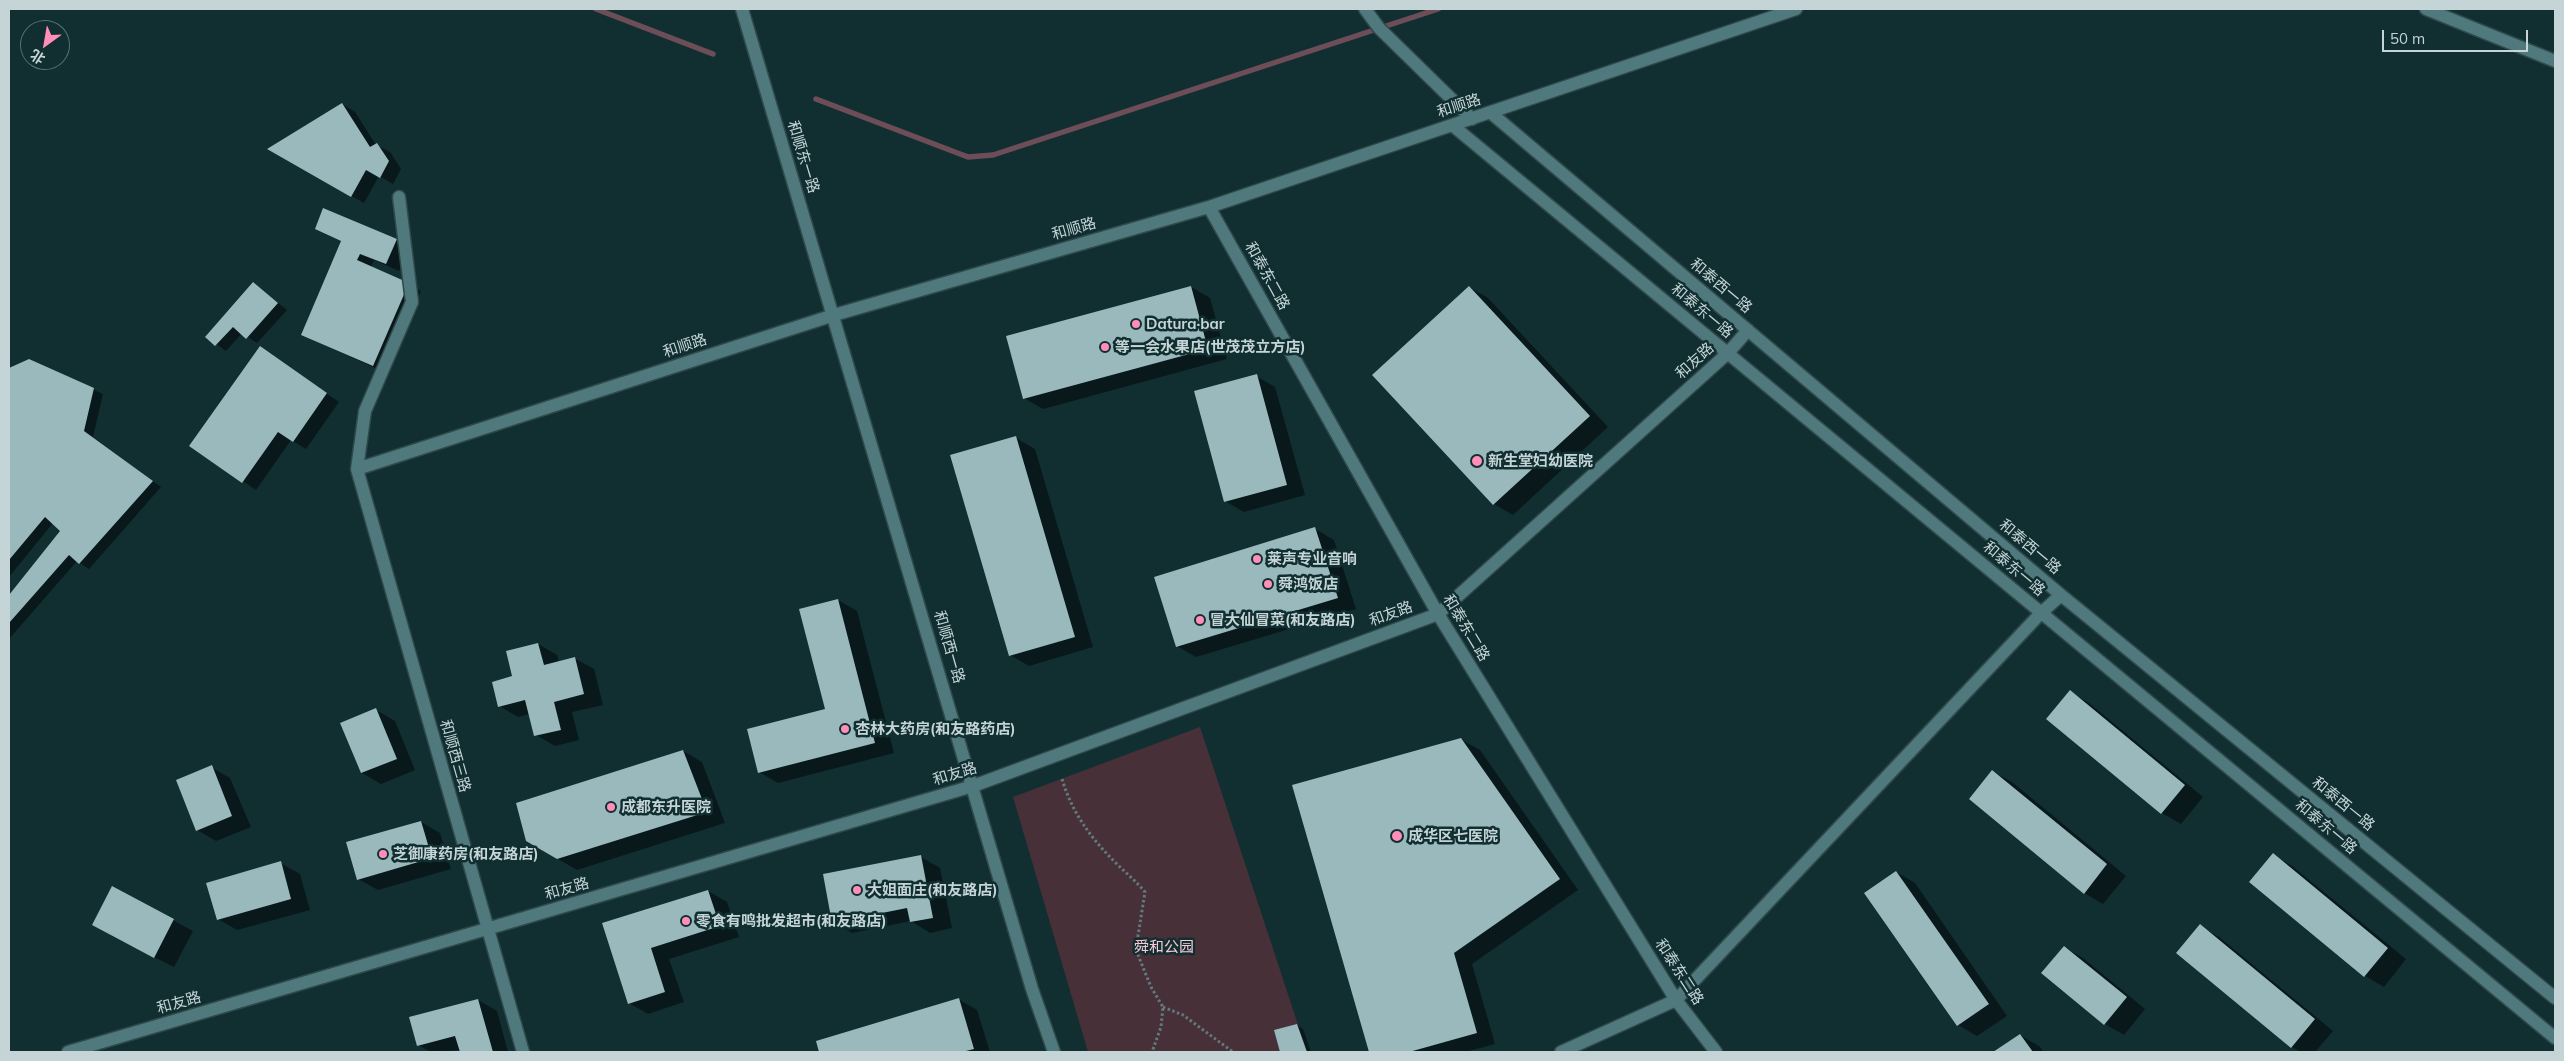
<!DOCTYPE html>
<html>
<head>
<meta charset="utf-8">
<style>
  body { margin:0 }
  #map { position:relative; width:2564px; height:1061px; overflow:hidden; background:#112e31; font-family:Mulish,"Noto Sans SC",sans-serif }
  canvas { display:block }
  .frame { position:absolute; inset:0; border:10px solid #c5d5d7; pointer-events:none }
  .north { position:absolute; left:20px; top:20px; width:50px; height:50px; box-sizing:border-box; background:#112e31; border:1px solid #597173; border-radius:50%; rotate:212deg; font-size:14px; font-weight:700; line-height:20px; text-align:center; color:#c5d5d7 }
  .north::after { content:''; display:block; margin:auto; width:18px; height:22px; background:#ff8eb9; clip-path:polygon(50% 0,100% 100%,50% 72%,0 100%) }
  .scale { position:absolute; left:2382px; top:30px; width:146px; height:22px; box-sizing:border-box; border:2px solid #c5d5d7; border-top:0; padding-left:6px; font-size:15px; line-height:18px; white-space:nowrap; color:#c5d5d7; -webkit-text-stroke:4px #112e31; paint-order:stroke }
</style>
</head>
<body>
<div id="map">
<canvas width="2564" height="1061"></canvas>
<div class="frame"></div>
<div class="north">北</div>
<div class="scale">50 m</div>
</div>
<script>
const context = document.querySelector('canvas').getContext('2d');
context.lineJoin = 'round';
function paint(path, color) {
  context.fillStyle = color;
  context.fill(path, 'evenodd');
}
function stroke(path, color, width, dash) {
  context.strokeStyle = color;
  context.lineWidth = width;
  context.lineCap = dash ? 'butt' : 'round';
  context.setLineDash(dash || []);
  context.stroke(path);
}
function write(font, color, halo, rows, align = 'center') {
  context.font = font + ' Mulish,"Noto Sans SC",sans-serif';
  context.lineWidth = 5;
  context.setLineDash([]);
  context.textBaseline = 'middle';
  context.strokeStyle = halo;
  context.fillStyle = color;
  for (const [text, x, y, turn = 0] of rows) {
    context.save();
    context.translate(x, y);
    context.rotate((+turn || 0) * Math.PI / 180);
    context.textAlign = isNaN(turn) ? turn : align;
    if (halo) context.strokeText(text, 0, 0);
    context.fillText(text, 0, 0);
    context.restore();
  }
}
const green = new Path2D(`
  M1200 727 1307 1052H1088L1013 797Z`);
const shadow = new Path2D(`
  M342 104 355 112 376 145 390 152 401 169 393 184 379 176 364 203 269 149Z
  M316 229 396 240 409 248 399 271 374 260 371 267 421 291 386 373 302 335 342 242Z
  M253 283 287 310 257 343 242 333 226 351 206 336Z
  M1191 287 1210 298 1227 359 1043 409 1024 398Z
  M1469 287 1488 298 1608 427 1513 515 1494 504 1374 375Z
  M261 348 339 402 306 449 291 440 256 490 191 446Z
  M29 360 103 394 93 437 161 487 89 569 77 561 9 639V597L62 531 53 523 9 577V369Z
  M1256 376 1275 387 1305 495 1244 512 1225 501Z
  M1016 438 1035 449 1093 647 1029 666 1010 655Z
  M1315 529 1334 540 1356 609 1196 657 1177 646Z
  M838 600 857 611 894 753 778 783 759 772 826 710Z
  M538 644 557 655 559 662 574 658 594 669 603 705 572 712 579 740 555 746 536 735 530 714 518 717 499 706 514 677Z
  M2070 692 2089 703 2203 797 2181 824 2162 813Z
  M376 710 395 721 415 770 381 784 362 773 342 723Z
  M1460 739 1480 750 1578 890 1472 964 1495 1044 1465 1052H1370L1293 786Z
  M683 751 702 762 725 823 577 870 527 841Z
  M211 767 230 778 251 827 216 841 197 830Z
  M1993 772 2012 782 2126 876 2103 904 2084 893Z
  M421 822 440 833 451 869 378 890 358 879Z
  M2273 855 2292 866 2406 959 2384 987 2365 976Z
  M921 857 940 868 952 928 930 933 911 921 852 933 833 922Z
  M280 863 300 874 310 910 237 930 218 919Z
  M1896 872 1915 883 2007 1016 1977 1036 1958 1025 1866 893Z
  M113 888 193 931 174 967 112 936Z
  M708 891 727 902 739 937 669 959 684 1002 648 1014 629 1003 603 924Z
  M2200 926 2219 937 2333 1031 2315 1052H2301L2292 1047Z
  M2064 947 2083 958 2145 1009 2124 1035 2105 1024Z
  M958 999 977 1010 990 1052H820L817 1042Z
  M478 1000 497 1011 508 1052H461L460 1050 431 1052 418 1045Z
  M1297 1025 1303 1029 1311 1052H1282L1275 1031Z
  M2020 1035 2039 1046 2044 1052H1996Z`);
const stream = new Path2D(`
  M596 9 713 54
  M816 99 968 157 993 155 1438 9`);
const building = new Path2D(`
  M342 103 370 147 377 143 389 161 380 178 366 170 351 197 267 149Z
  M323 208 397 239 386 264 360 254 357 260 409 283 373 366 301 335 341 241 315 229Z
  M253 282 278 303 246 339 233 327 215 346 205 337Z
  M1191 286 1208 349 1023 399 1006 336Z
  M1469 286 1590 416 1493 505 1372 375Z
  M260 346 327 393 293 442 278 432 242 483 189 446Z
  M29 359 94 388 84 431 153 481 79 564 69 555 9 623V595L60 531 45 517 9 560V368Z
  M1257 374 1287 485 1224 502 1194 391Z
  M1016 436 1075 637 1009 656 950 455Z
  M1315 527 1338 598 1176 647 1154 577Z
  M838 599 875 743 758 773 747 729 825 709 799 609Z
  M538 643 544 665 575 657 584 694 554 702 561 730 534 736 525 700 498 707 492 682 512 676 506 651Z
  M2070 690 2185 785 2161 814 2046 719Z
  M376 708 397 759 361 773 340 723Z
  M1461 738 1560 879 1454 953 1477 1033 1409 1052H1369L1292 785Z
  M683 750 707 812 557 859 526 841 516 803Z
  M212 765 232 816 196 831 176 780Z
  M1992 770 2107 864 2084 894 1969 799Z
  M421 821 432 858 357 880 346 842Z
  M2273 853 2388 948 2364 977 2249 882Z
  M921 855 933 918 910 922 907 908 832 923 823 874Z
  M281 861 291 899 217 920 206 883Z
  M1896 871 1989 1004 1957 1026 1864 893Z
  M112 886 174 919 154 958 92 925Z
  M708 890 720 926 651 948 665 992 628 1004 602 923Z
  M2200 924 2315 1019 2291 1048 2176 953Z
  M2064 946 2127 997 2104 1025 2041 973Z
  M959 998 974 1049 962 1052H819L816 1041Z
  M478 999 493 1052H460L455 1036 417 1046 409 1017Z
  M1297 1024 1307 1052H1280L1274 1030Z
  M2020 1034 2033 1052H1993Z`);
const path = new Path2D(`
  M1062 779C1072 813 1092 840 1118 865 1127 874 1137 882 1145 892L1137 942 1138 955 1151 987 1163 1007 1161 1027 1152 1052
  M1163 1007 1183 1015 1233 1052`);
const minor = new Path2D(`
  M742 9 1032 989 1054 1052
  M1365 9 1379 28 1472 119
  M2426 9 2555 61
  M1491 113 2061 595 2555 998
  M1452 125 2555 1038
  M399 197 412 302 365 411 357 469 523 1052
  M1209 207 1438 614 1676 1000 1716 1052
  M357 469 834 315 1209 207 1796 9
  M68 1052 973 786 1438 614 1728 353 1748 330
  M1561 1052 1676 1000 2041 613 2061 595`);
const markers = [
  [1136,324,5,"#ff8eb9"],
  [1105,347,5,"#ff8eb9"],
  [1477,461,6,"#ff8eb9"],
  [1257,559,5,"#ff8eb9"],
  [1268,584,5,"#ff8eb9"],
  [1200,620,5,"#ff8eb9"],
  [845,729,5,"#ff8eb9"],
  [611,807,5,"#ff8eb9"],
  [1397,836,6,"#ff8eb9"],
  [383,854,5,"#ff8eb9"],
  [857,890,5,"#ff8eb9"],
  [686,921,5,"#ff8eb9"]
];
const streetNames = [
  ["和顺路",1459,106,-18],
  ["和顺东一路",803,157,73],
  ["和顺路",1074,229,-16],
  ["和泰东二路",1267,276,61],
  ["和泰西一路",1721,286,40],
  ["和泰东一路",1702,311,40],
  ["和顺路",685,346,-18],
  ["和友路",1695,361,-42],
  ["和泰西一路",2030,547,40],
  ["和泰东一路",2014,569,40],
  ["和友路",1391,614,-20],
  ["和泰东二路",1466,628,59],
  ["和顺西一路",949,647,74],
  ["和顺西三路",455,756,74],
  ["和友路",955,774,-17],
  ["和泰西一路",2343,804,39],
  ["和泰东一路",2326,827,40],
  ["和友路",567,889,-16],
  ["和泰东二路",1679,972,57],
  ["和友路",179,1003,-16]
];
const poiNames = [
  ["Datura·bar",1146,324],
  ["等一会水果店(世茂茂立方店)",1115,347],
  ["新生堂妇幼医院",1488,461],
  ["莱声专业音响",1267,559],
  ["舜鸿饭店",1278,584],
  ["冒大仙冒菜(和友路店)",1210,620],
  ["杏林大药房(和友路药店)",855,729],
  ["成都东升医院",621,807],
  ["成华区七医院",1408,836],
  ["芝御康药房(和友路店)",393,854],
  ["大姐面庄(和友路店)",867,890],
  ["零食有鸣批发超市(和友路店)",696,921]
];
const parkNames = [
  ["舜和公园",1164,947]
];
paint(green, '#483039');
paint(shadow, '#0007');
stroke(stream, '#6c4d58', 5.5);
paint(building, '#99b9bc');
stroke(minor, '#2e494c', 15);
stroke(path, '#637a7c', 3, [2.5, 2.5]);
stroke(minor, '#50797d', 12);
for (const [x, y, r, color] of markers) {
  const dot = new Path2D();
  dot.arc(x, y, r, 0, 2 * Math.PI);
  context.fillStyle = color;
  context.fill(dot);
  stroke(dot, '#112e31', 2);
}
write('15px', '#c5d5d7', '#112e31', streetNames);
write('bold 15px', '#c5d5d7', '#112e31', poiNames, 'left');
write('15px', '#fac9d9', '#112e31', parkNames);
</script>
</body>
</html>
